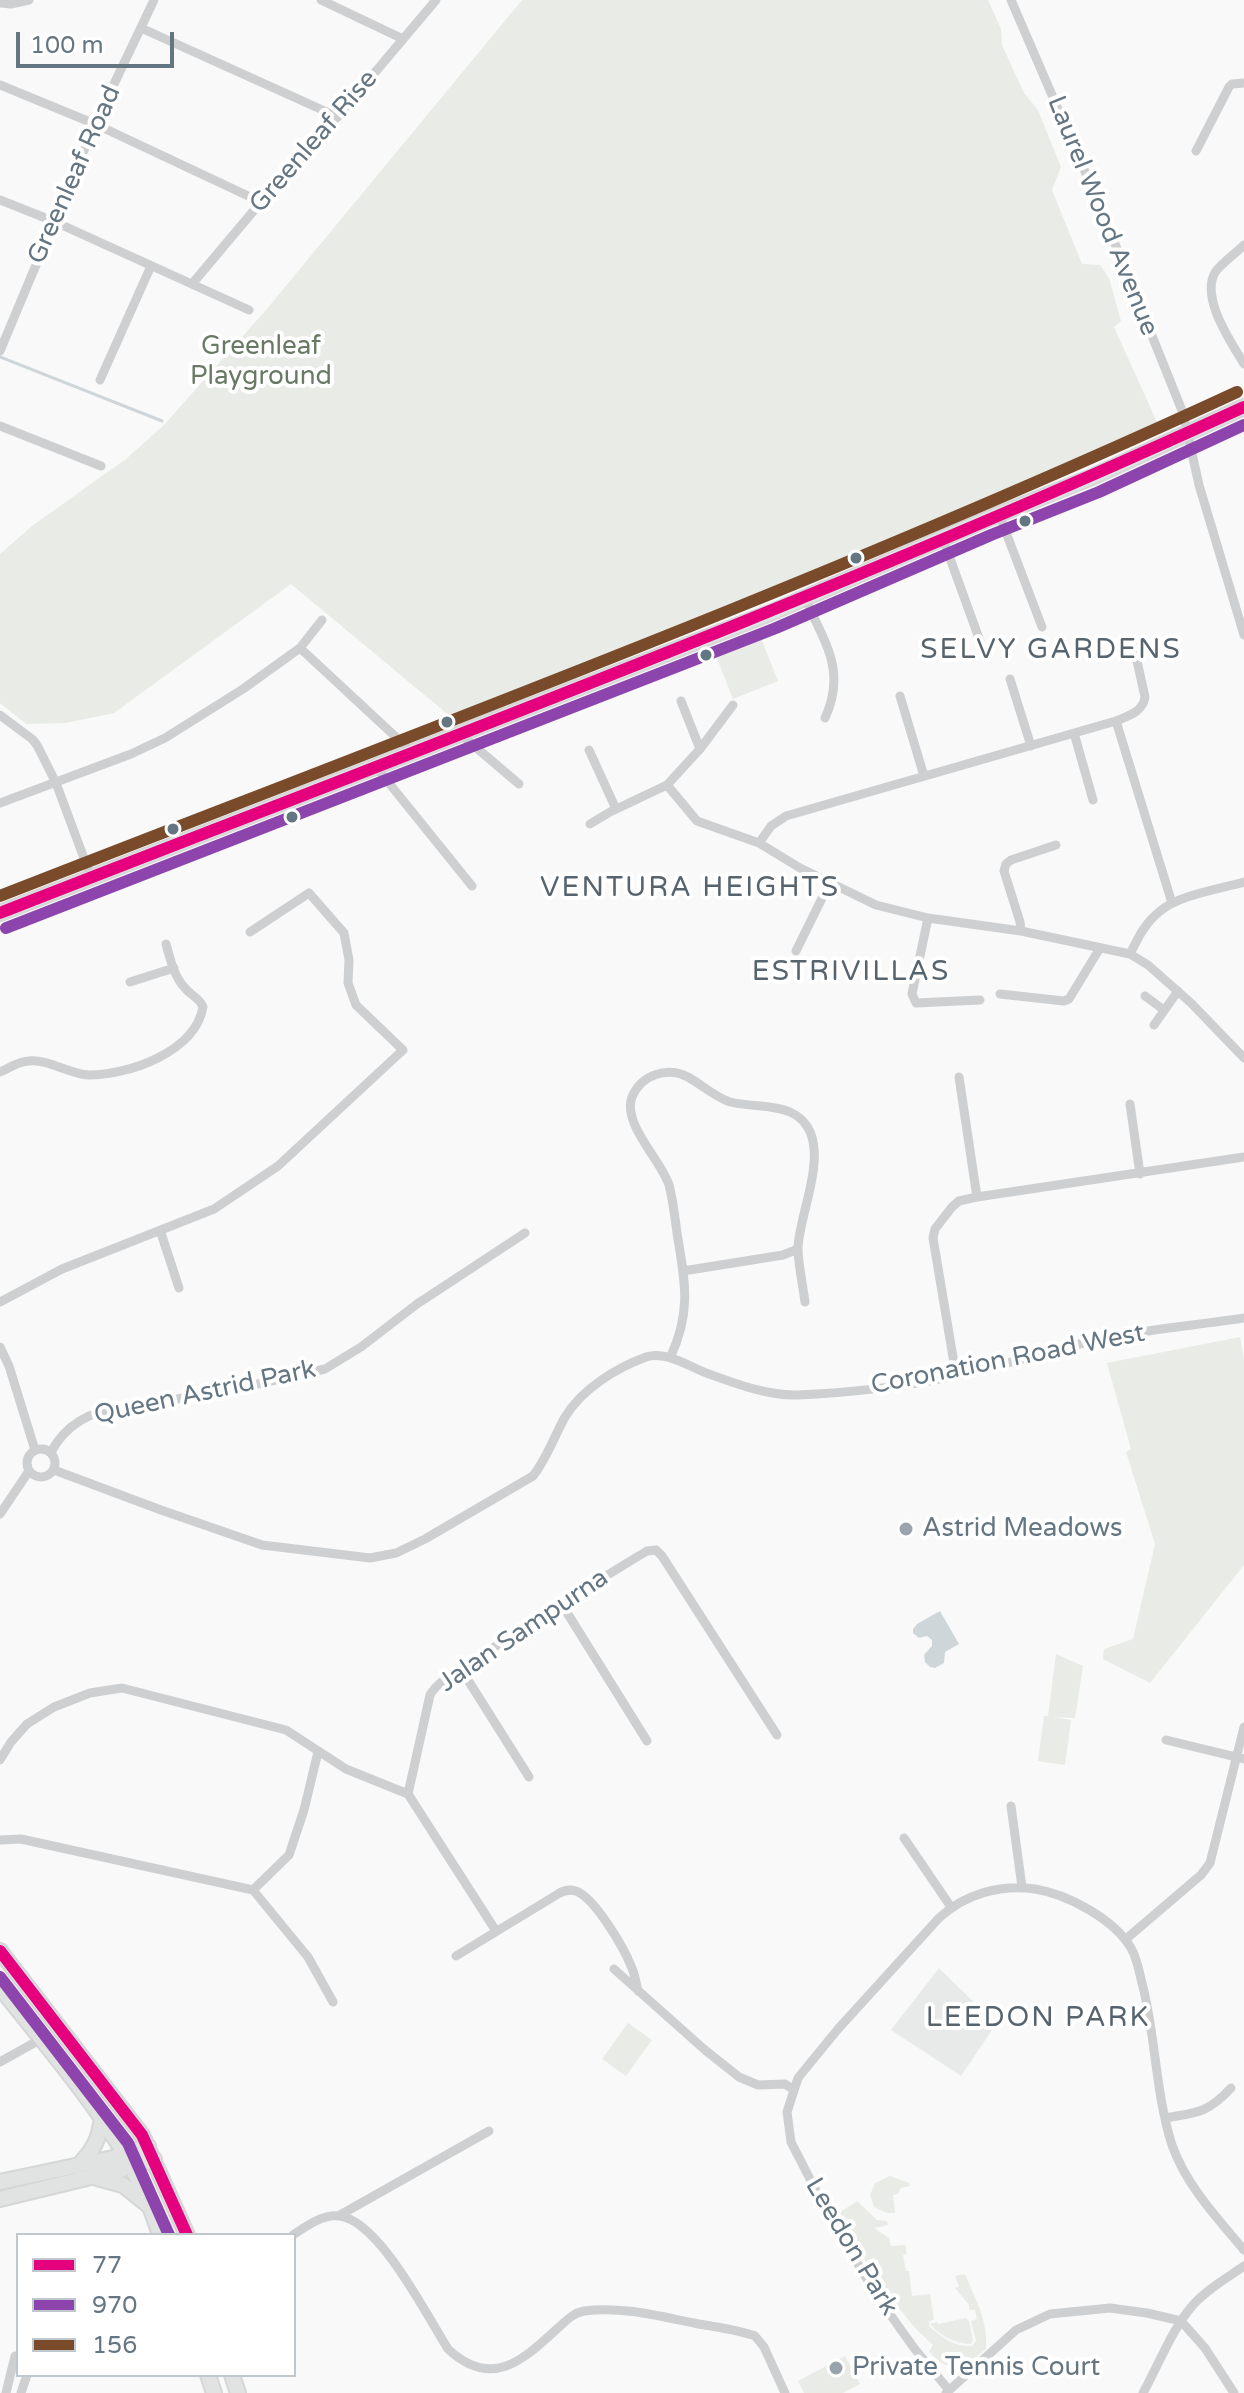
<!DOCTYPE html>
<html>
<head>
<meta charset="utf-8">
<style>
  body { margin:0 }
  #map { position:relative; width:1244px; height:2393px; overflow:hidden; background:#f9f9f9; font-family:"Varela Round",sans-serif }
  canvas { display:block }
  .legend { position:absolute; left:16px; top:2233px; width:280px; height:144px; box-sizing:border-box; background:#fff; border:2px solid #c1c8cd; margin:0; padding:10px 14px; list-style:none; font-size:24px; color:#657683 }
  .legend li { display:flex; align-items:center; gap:16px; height:40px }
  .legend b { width:40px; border:2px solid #c1c8cd }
  .scale { position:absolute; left:16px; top:32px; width:158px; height:36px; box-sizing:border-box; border:4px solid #657683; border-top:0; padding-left:10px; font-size:24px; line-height:28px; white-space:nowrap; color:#657683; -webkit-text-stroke:6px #fff; paint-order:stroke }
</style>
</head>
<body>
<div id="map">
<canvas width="1244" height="2393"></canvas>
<ul class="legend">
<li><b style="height:10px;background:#e5007d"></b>77</li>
<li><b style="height:10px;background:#8e44ad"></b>970</li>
<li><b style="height:10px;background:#7a4b2a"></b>156</li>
</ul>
<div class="scale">100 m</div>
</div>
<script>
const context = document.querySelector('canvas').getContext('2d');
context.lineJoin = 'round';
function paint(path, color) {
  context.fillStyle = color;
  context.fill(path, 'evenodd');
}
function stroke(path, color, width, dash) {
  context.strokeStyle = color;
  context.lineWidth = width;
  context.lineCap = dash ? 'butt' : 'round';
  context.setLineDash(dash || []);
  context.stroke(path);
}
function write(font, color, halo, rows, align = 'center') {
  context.font = font + ' "Varela Round",sans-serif';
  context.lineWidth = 8;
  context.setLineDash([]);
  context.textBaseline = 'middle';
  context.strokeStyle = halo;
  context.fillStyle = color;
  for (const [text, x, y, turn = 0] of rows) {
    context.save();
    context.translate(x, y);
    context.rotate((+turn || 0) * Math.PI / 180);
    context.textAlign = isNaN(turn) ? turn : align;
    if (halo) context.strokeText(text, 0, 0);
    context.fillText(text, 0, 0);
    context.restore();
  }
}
const built = new Path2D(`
  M939 1968 996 2024 961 2076 891 2030Z`);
const green = new Path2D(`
  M522 0H988L1001 29 1002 45 1024 93 1038 110 1061 167 1052 190 1082 264 1100 265 1109 278 1121 321 1114 327 1161 431 463 727 291 584 114 713 65 723 26 724 0 703V554L32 526 126 459 164 425 266 310Z
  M761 638 778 681 733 699 716 656Z
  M1240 1337 1244 1360V1565L1150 1683 1103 1659 1104 1649 1133 1639 1155 1544 1126 1452 1131 1449 1107 1363Z
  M1056 1654 1083 1666 1075 1718 1054 1717 1071 1720 1065 1765 1038 1761 1044 1716H1048Z
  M628 2023 652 2040 626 2076 602 2059Z
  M890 2176 909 2183 910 2186 901 2188 898 2194 893 2195 895 2213H887L874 2207 870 2195 875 2183Z
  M857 2201 877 2220 887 2221 888 2225 874 2228 889 2238 891 2246 905 2245 907 2254 903 2255 906 2271H909L912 2296 930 2294 934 2319 929 2322V2326C943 2338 954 2347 972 2346L976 2341 971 2321 977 2319 975 2310H969V2305L955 2288 959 2287 955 2276 965 2274C976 2301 988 2320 986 2349L958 2371 940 2362 929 2352 933 2345 916 2329 876 2280 839 2213Z
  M966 2318 969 2321 973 2340 971 2344C957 2344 939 2335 930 2324L937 2322 938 2324Z
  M845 2356 860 2384 843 2393H804L798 2381Z`);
const water = new Path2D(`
  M940 1611 959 1644 945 1652 944 1663 935 1668 930 1667 925 1662 924 1655 932 1646V1640L927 1636 919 1638 913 1633V1629L917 1624Z`);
const stream = new Path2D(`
  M0 357 162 421`);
const street = new Path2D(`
  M321 0 403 39
  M1011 0 1099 204 1183 413 1199 485 1244 635
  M0 3 11 4 29 0
  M141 28 338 117
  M0 85 95 124 261 202
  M1196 151 1229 87 1232 84 1244 83
  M0 200 53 221 249 310
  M1244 245C1236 253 1223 262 1216 271 1199 296 1231 342 1244 364
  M192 284 261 202 339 115 436 0
  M0 351 95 124 154 0
  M100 380 151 266
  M0 426 101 466
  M999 514 1042 627
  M943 539 980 641
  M805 598C824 642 847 670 825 718
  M300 648 412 752
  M1010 679 1031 746
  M900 696 924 776
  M681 701 700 749
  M0 715 32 739 37 745 56 783 91 877
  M1116 721 1172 903
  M459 733 519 784
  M1074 733 1093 800
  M589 750 616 809
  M376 767 472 886
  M667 785 697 821 759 843 800 868 876 905 928 918 1021 931 1130 954 1148 965 1191 1003 1244 1058
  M0 803 131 754 165 738 243 689 300 648 322 620
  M590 824 610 812 667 785 700 749 733 705
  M759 843 771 826 786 816 1116 721C1128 716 1143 712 1145 697L1133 643
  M928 918 912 994 916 1003 980 1000
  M1021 931 1020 922 1004 871 1006 864 1011 860 1056 845
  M796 951 830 882
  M1130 954C1138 938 1145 923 1159 912 1178 895 1219 889 1244 882
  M130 982 174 968
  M1000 994 1064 1001 1069 999 1100 948
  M1145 996 1164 1010
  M1154 1025 1178 991
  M0 1072C9 1068 19 1061 29 1061 49 1059 69 1074 89 1075 129 1075 195 1052 203 1007 199 997 191 996 185 988 174 977 170 958 166 944
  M959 1077 977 1197
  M1130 1104 1140 1174
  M160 1230 179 1288
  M683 1271 783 1255 798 1249
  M0 1302 62 1269 214 1209 278 1166 403 1050 356 1005 348 983 349 960 344 933 309 893 250 932
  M0 1347 9 1366 35 1450
  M670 1358C692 1311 685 1282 677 1233 675 1218 673 1200 669 1185 661 1160 622 1124 632 1097 641 1075 667 1066 688 1077 702 1085 715 1097 730 1102 750 1107 772 1104 790 1112 839 1134 799 1210 798 1248 798 1265 803 1285 805 1302
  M956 1375 933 1238 935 1229 952 1207 959 1201 977 1197 1244 1157
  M27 1463a14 14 0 1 1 28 0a14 14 0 1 1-28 0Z
  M51 1452C65 1426 90 1410 120 1409L235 1389 325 1369 361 1347 417 1304 525 1233
  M54 1470 161 1510 262 1545 370 1558 396 1553 425 1539 533 1476C547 1458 554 1437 565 1417 582 1389 616 1368 646 1357 666 1350 691 1368 709 1374 737 1384 768 1396 797 1395 848 1393 910 1386 959 1375 1009 1364 1057 1348 1106 1338 1151 1329 1198 1325 1244 1318
  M0 1514 29 1471
  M561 1603 647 1741
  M461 1669 529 1777
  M1166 1740 1244 1759
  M0 1760 11 1742 27 1724 54 1707 90 1693 122 1688 286 1730 346 1769 408 1794
  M1011 1806 1022 1887
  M904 1838 951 1907
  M0 1840 21 1839 253 1890 308 1957 333 2002
  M253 1890 289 1855 304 1810 318 1752
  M496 1931 408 1794 430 1695C439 1679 463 1668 479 1657 534 1621 590 1585 647 1551L656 1550 662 1556 777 1735
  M1126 1939 1201 1875 1210 1863 1244 1727
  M456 1956 558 1894C564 1890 569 1889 576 1891 595 1898 624 1948 631 1966 635 1974 636 1983 638 1991
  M614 1969 705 2050 739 2077 758 2085 785 2084 794 2090
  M0 2062 41 2039
  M1165 2118C1198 2113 1209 2112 1231 2088
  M340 2215 489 2131
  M293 2235C306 2226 323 2214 339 2216 379 2220 427 2316 448 2349 492 2390 523 2360 558 2328 566 2321 573 2313 584 2311 621 2306 658 2316 694 2323 714 2327 736 2329 755 2336L764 2347 785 2393
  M948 2389 914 2348 877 2296 827 2212 791 2142 787 2112 798 2078 838 2029 939 1918C965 1894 1000 1884 1035 1889 1067 1894 1114 1919 1131 1948 1137 1958 1139 1971 1142 1983 1156 2036 1155 2092 1172 2145 1186 2185 1217 2218 1244 2250
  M6 2393 15 2356 18 2357
  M21 2393 27 2375
  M946 2393 1016 2330 1050 2314 1110 2308 1147 2313 1181 2321 1205 2348 1234 2393
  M1143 2393C1159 2364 1172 2329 1193 2305 1207 2289 1227 2278 1244 2266`);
const secondary = new Path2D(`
  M0 913 770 613 985 520 1092 477 1244 407`);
const primary = new Path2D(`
  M0 1951 142 2135 187 2235
  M0 1987C62 2067 129 2135 160 2235
  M77 2167C93 2151 100 2139 102 2116
  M97 2178 123 2185 148 2205
  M0 2182 113 2158 148 2146
  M0 2199 120 2170 154 2159
  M208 2375 214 2393
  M232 2375 238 2393`);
const bus1 = new Path2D(`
  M0 913C417 750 837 594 1244 407
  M0 1951 142 2135 187 2235`);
const bus2 = new Path2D(`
  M6 928 776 628 991 535 1099 492 1244 425
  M0 1977 128 2143 169 2235`);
const bus3 = new Path2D(`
  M0 896C415 734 833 579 1237 392`);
const markers = [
  [1025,521,7,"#657683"],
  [856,558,7,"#657683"],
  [706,655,7,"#657683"],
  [447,722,7,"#657683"],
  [292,817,7,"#657683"],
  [173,829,7,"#657683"],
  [906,1529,8,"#99a4ac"],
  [836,2368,8,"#99a4ac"]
];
const streetNames = [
  ["Greenleaf Rise",314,142,-49],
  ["Greenleaf Road",75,175,-66],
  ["Laurel Wood Avenue",1102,216,68],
  ["Coronation Road West",1008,1360,-11],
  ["Queen Astrid Park",205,1393,-12],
  ["Jalan Sampurna",524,1631,-34],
  ["Leedon Park",851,2247,59]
];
const parkNames = [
  ["Greenleaf",261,347],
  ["Playground",261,377]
];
const poiNames = [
  ["Astrid Meadows",922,1529],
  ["Private Tennis Court",852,2368]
];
const neighbourhoodNames = [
  ["SELVY GARDENS",1051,651],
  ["VENTURA HEIGHTS",690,889],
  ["ESTRIVILLAS",851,973],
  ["LEEDON PARK",1038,2019]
];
paint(built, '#e8e9e9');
paint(green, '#e8ebe6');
paint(water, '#ced6d9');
stroke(stream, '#ced6d9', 3);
stroke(secondary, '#d5d6d7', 18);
stroke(primary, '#d5d6d7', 18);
stroke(street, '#cecfd0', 9);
stroke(secondary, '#e1e2e2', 14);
stroke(primary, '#e1e2e2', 14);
stroke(bus1, '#e5007d', 12);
stroke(bus2, '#8e44ad', 12);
stroke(bus3, '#7a4b2a', 12);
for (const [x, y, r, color] of markers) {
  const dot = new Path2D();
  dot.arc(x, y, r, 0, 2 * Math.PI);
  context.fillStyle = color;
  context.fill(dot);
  stroke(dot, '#fff', 3);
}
write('26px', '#657683', '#fff', streetNames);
write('26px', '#687a64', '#fff', parkNames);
write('26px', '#657683', '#fff', poiNames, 'left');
context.letterSpacing = '2px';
write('28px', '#57646e', '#fff', neighbourhoodNames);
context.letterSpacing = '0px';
</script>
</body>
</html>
